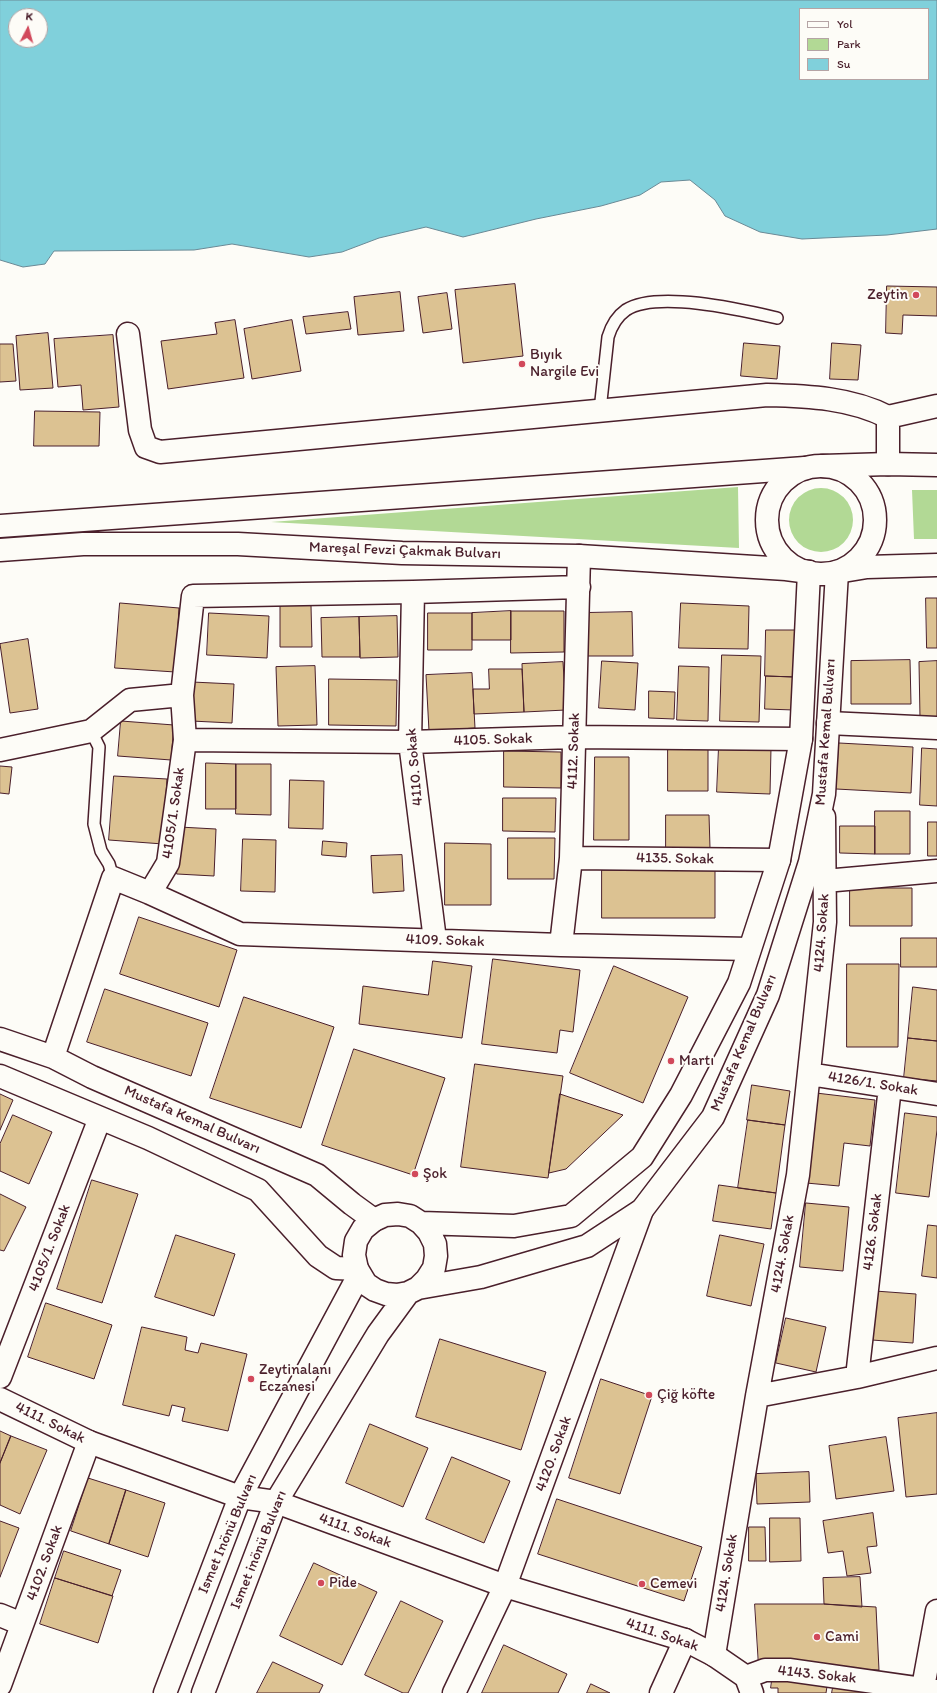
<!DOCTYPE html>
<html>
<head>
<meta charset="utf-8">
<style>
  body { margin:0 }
  #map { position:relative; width:937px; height:1693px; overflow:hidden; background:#fdfcf7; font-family:Itim,sans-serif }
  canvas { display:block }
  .legend { position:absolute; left:799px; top:8px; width:130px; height:72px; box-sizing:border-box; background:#fdfcf7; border:1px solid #b5a4a5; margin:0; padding:5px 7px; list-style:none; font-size:12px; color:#4a1f2b }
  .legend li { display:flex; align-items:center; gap:8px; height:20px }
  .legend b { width:20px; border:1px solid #b5a4a5 }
  .north { position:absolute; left:8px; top:8px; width:40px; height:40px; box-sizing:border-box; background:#fdfcf7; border:1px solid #b5a4a5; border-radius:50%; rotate:6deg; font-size:11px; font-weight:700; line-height:16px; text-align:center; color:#4a1f2b }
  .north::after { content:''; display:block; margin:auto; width:14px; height:18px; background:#d1495b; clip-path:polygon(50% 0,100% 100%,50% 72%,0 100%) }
</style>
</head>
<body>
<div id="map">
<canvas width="937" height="1693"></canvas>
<ul class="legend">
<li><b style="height:5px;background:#fdfcf7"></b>Yol</li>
<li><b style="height:11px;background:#b2d995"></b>Park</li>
<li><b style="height:11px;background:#80d0db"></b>Su</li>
</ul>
<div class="north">K</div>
</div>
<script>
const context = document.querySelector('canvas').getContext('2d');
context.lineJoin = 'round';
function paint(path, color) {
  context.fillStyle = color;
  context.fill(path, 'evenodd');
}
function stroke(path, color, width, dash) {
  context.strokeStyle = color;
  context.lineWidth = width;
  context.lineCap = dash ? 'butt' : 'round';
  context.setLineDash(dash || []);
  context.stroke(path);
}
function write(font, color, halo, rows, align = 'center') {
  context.font = font + ' Itim,sans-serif';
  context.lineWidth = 4;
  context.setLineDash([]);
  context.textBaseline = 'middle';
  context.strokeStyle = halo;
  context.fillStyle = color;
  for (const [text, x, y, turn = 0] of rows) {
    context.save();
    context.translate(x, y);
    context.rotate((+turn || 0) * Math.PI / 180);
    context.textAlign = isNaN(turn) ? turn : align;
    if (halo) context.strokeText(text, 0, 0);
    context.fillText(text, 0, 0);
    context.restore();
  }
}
const green = new Path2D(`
  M738 487 739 548 271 522Z
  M789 520a32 32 0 1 1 64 0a32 32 0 1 1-64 0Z
  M912 490H937V539H914Z`);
const water = new Path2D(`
  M0 0H937V229L887 235 802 239 760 232 725 216 715 200 690 180 661 182 640 195 601 206 536 219 463 237 426 227 379 238 342 252 309 257 232 244 194 250 54 251 45 264 23 267 0 260ZM800 9H928V79H800ZM16 16H40V40H16Z`);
const building = new Path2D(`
  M515 284 523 356 463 363 455 290Z
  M887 286 937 287V316L903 315 902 334 886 333Z
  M400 292 404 331 358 335 354 297Z
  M447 293 452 329 423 333 418 297Z
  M348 312 351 329 306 334 303 317Z
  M235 320 244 378 168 389 161 341 217 334 215 323Z
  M292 320 301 371 252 379 244 329Z
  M48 333 53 388 20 390 16 336Z
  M113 335 119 407 83 410 81 385 58 387 54 339Z
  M744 343 780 346 777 379 741 376Z
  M832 343 861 345 858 380 830 379Z
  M0 344H13L16 381 0 382Z
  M35 411 100 412 99 446H34Z
  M926 598H937V648H927Z
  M120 603 179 608 175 672 115 668Z
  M681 603 749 606 748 649 679 648Z
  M311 605 312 647H280V606Z
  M511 611V640H472V613Z
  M511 611H564V652L511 653Z
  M632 612 633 656H585L584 613Z
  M209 613 269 616 267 658 207 655Z
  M428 613H472V650H428Z
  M397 616 398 657 360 658 359 617Z
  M359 617 360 657H322L321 618Z
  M766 630H796L795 677 765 676Z
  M28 639 38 709 10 713 0 644Z
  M722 655 761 656 759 722 720 721Z
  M910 660 911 704H851V661Z
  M602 661 638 663 635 710 599 708Z
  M937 661V717L920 718 919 662Z
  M563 662 566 710 524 712 522 664Z
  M315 666 317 725 278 726 276 667Z
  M679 666 709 667 708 721 677 720Z
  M489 669H522L524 712 474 714 473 689H489Z
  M472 673 475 728 429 731 426 675Z
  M766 676 795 677 794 710 765 709Z
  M329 679 397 680 396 726 329 725Z
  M192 682 234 684 232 723 191 721Z
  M649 691 675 692 674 719 649 718Z
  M121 721 174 725 171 760 118 756Z
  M839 743 913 747 911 793 836 789Z
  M719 746 771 748 770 794 717 792Z
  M668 748H708V791H668Z
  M922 748 937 749V806L920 805Z
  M504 751 561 752V788L504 787Z
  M595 757H629V840H594Z
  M206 763 236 764V809H206Z
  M236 764H271V815L236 814Z
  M0 766 12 767 9 794 0 793Z
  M114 776 167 779 163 844 109 840Z
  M290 780 324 781 323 829 289 828Z
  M503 798H556L555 832 503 831Z
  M875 811H910V854H875Z
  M666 815H709L710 848H666Z
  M928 822H937V856H928Z
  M840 826H875V854L840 853Z
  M179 827 216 829 214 876 177 874Z
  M508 838H555L554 879H508Z
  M243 839 276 840 275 892 241 891Z
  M323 841 347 843 346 857 322 855Z
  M445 843 491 844V905H445Z
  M402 855 404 891 373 893 371 856Z
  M602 870H715V918H602Z
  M850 888H912V926H850Z
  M139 917 237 950 219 1007 120 974Z
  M901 938H937V967H901Z
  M493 959 580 970 573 1032 560 1030 557 1053 482 1044Z
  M433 961 472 966 462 1038 359 1024 363 986 428 995Z
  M847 964H899L898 1047H847Z
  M614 966 688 997 643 1103 570 1073Z
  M913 987 937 990V1041L908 1038Z
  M105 989 208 1023 191 1076 87 1042Z
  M244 997 334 1027 301 1128 210 1098Z
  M908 1038 937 1041V1081L904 1078Z
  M354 1049 445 1078 413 1175 322 1145Z
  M475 1064 563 1076 548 1178 461 1167Z
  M752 1085 790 1091 785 1125 747 1120Z
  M816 1093 875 1100 870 1146 844 1143 839 1186 806 1183Z
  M0 1094 13 1100 0 1130Z
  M560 1094 623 1115 566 1169 549 1173Z
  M905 1113 937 1117V1130L929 1197 896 1193Z
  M13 1115 52 1132 29 1184 0 1171V1144Z
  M748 1120 785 1125 776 1193 738 1188Z
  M92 1180 138 1194 102 1303 57 1289Z
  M719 1185 776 1193 771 1229 713 1221Z
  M0 1194 26 1207 4 1251 0 1250Z
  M806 1203 849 1207 843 1271 800 1267Z
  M928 1225 937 1226V1278L922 1276Z
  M176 1235 235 1254 214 1316 155 1297Z
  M720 1235 764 1244 751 1306 707 1296Z
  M875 1291 916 1294 913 1343 872 1340Z
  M46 1303 112 1325 94 1379 28 1357Z
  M786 1318 826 1327 816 1372 776 1363Z
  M142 1327 187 1337 185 1350 198 1353 201 1343 247 1354 228 1431 182 1421 185 1408 172 1405 169 1416 123 1405Z
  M440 1339 546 1372 521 1450 416 1417Z
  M601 1379 652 1396 620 1494 569 1478Z
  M937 1413V1494L906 1497 898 1418Z
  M370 1424 428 1448 403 1507 346 1483Z
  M0 1431 11 1436 0 1463Z
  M11 1436 47 1450 20 1514 0 1505V1463Z
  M886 1437 894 1491 836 1499 829 1446Z
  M452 1457 510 1481 484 1543 426 1519Z
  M809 1472 810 1502 757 1504 756 1474Z
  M88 1478 126 1490 109 1544 71 1531Z
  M126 1490 165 1503 148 1557 109 1544Z
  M557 1499 702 1547 684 1601 538 1554Z
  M873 1513 877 1546 867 1547 871 1573 847 1576 843 1551 828 1553 823 1521Z
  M770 1518H800L801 1561 770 1562Z
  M0 1521 19 1528 0 1577Z
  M749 1527H765L766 1561H749Z
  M64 1551 121 1570 112 1596 55 1578Z
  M314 1563 377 1592 342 1665 280 1636Z
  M860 1577 862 1607 824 1604 823 1578Z
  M55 1578 113 1596 98 1643 40 1624Z
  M401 1601 443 1621 408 1693H403L365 1675Z
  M755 1604H824L876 1607 879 1670 759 1667Z
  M504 1645 567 1674 558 1693H482Z
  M273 1662 323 1685 319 1693H257Z
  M773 1673 828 1680 826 1693H778V1688H771Z
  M834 1682 865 1686 864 1693H832Z
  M591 1684 610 1693H587Z`);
const service = new Path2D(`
  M600 410 608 337C611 327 616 317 626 310 657 290 742 310 777 318
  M91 731 99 747 94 824 101 851 109 864 113 878`);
const minor = new Path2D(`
  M128 334 140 430 146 447 160 452 767 395C809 396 851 398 888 417
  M413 592 410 742 435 940
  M828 723 937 728
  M185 740 410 742 574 737 801 739
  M0 750 91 731 130 700 182 695
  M571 858 779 860
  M825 881 937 871
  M150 893 240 934 561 945 749 949
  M561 945 571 858 579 556
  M0 1039 53 1057 92 1077 317 1175 352 1204 374 1220
  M53 1057 113 878 150 893 168 863 185 740 182 695 193 596 413 592 579 587
  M809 1074 937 1094
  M0 1076 148 1138 258 1190 318 1256 336 1268 357 1269
  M0 1377 100 1118
  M857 1377 890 1087
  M757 1396 857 1377 937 1358
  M0 1615 22 1624
  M714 1655 757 1396 798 1175 825 922 824 817
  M746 1677 765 1670H789L937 1691
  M0 1685 89 1442
  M454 1693 505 1586 642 1210
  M661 1693 685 1640
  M922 1693 937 1611`);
const tertiary = new Path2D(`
  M888 464V417L937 406
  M0 1399 89 1442 240 1497 276 1502 505 1586 685 1640 714 1655 746 1677 752 1693`);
const secondary = new Path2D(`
  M767 520a54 54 0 1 1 108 0a54 54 0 1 1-108 0Z
  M421 1223 514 1226 571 1216 642 1157 681 1095 739 983 779 860 801 739 809 572
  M418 1288 427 1279 434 1268 436 1256 435 1244 429 1232 421 1223 410 1216 398 1214 385 1215 374 1220 363 1229 356 1241 354 1255 357 1269 366 1284 375 1290 386 1294 397 1295 408 1293 418 1288 481 1277 587 1246 642 1210 713 1117 768 995 810 862 824 794 837 572
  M165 1693 240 1497 359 1275
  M203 1693 276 1502 378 1334 408 1293`);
const trunk = new Path2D(`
  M823 466 888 464 937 465
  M0 526 805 468
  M0 550 83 544H238L402 553 579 556 786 569 809 572
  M837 572 867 567 937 565`);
const markers = [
  [916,295,4,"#d1495b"],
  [522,364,4,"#d1495b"],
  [671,1061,4,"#d1495b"],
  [415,1174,4,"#d1495b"],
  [251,1379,4,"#d1495b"],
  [649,1395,4,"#d1495b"],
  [321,1583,4,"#d1495b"],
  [642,1584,4,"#d1495b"],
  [817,1637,4,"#d1495b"]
];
const poiNames = [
  ["Zeytin",908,295,"right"],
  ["Bıyık",530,355],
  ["Nargile Evi",530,372],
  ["Martı",679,1061],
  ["Şok",423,1174],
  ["Zeytinalanı",259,1370],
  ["Eczanesi",259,1387],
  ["Çiğ köfte",657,1395],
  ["Pide",329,1583],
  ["Cemevi",650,1584],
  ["Cami",825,1637]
];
const streetNames = [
  ["Mareşal Fevzi Çakmak Bulvarı",405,551,2],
  ["Mustafa Kemal Bulvarı",826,732,-86],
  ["4105. Sokak",493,740,-2],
  ["4112. Sokak",574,751,-88],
  ["4110. Sokak",415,767,-95],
  ["4105/1. Sokak",174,813,-82],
  ["4135. Sokak",675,859,1],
  ["4124. Sokak",822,933,-86],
  ["4109. Sokak",445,941,2],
  ["Mustafa Kemal Bulvarı",744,1043,-67],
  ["4126/1. Sokak",873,1084,9],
  ["Mustafa Kemal Bulvarı",192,1120,24],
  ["4126. Sokak",873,1232,-83],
  ["4105/1. Sokak",50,1248,-69],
  ["4124. Sokak",783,1254,-80],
  ["4111. Sokak",50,1423,26],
  ["4120. Sokak",554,1454,-70],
  ["4111. Sokak",355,1531,20],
  ["Ismet Inönü Bulvarı",228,1534,-67],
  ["Ismet inönü Bulvarı",259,1550,-68],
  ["4102. Sokak",45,1563,-70],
  ["4124. Sokak",727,1573,-81],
  ["4111. Sokak",662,1635,19],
  ["4143. Sokak",817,1675,6]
];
paint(green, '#b2d995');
paint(water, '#80d0db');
stroke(water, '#6a8995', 1);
paint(building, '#dcc292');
stroke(building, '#4a1f2b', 1);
stroke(service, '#4a1f2b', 14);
stroke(minor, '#4a1f2b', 25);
stroke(tertiary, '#4a1f2b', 25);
stroke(secondary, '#4a1f2b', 25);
stroke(trunk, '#4a1f2b', 25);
stroke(service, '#fdfcf7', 11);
stroke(minor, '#fdfcf7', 22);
stroke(tertiary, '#fdfcf7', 22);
stroke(secondary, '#fdfcf7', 22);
stroke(trunk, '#fdfcf7', 22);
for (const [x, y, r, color] of markers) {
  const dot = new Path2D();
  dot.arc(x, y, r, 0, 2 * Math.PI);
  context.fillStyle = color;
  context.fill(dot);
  stroke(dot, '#fdfcf7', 1.5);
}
write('15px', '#4a1f2b', '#fdfcf7', poiNames, 'left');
write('15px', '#4a1f2b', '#fdfcf7', streetNames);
</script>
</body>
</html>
